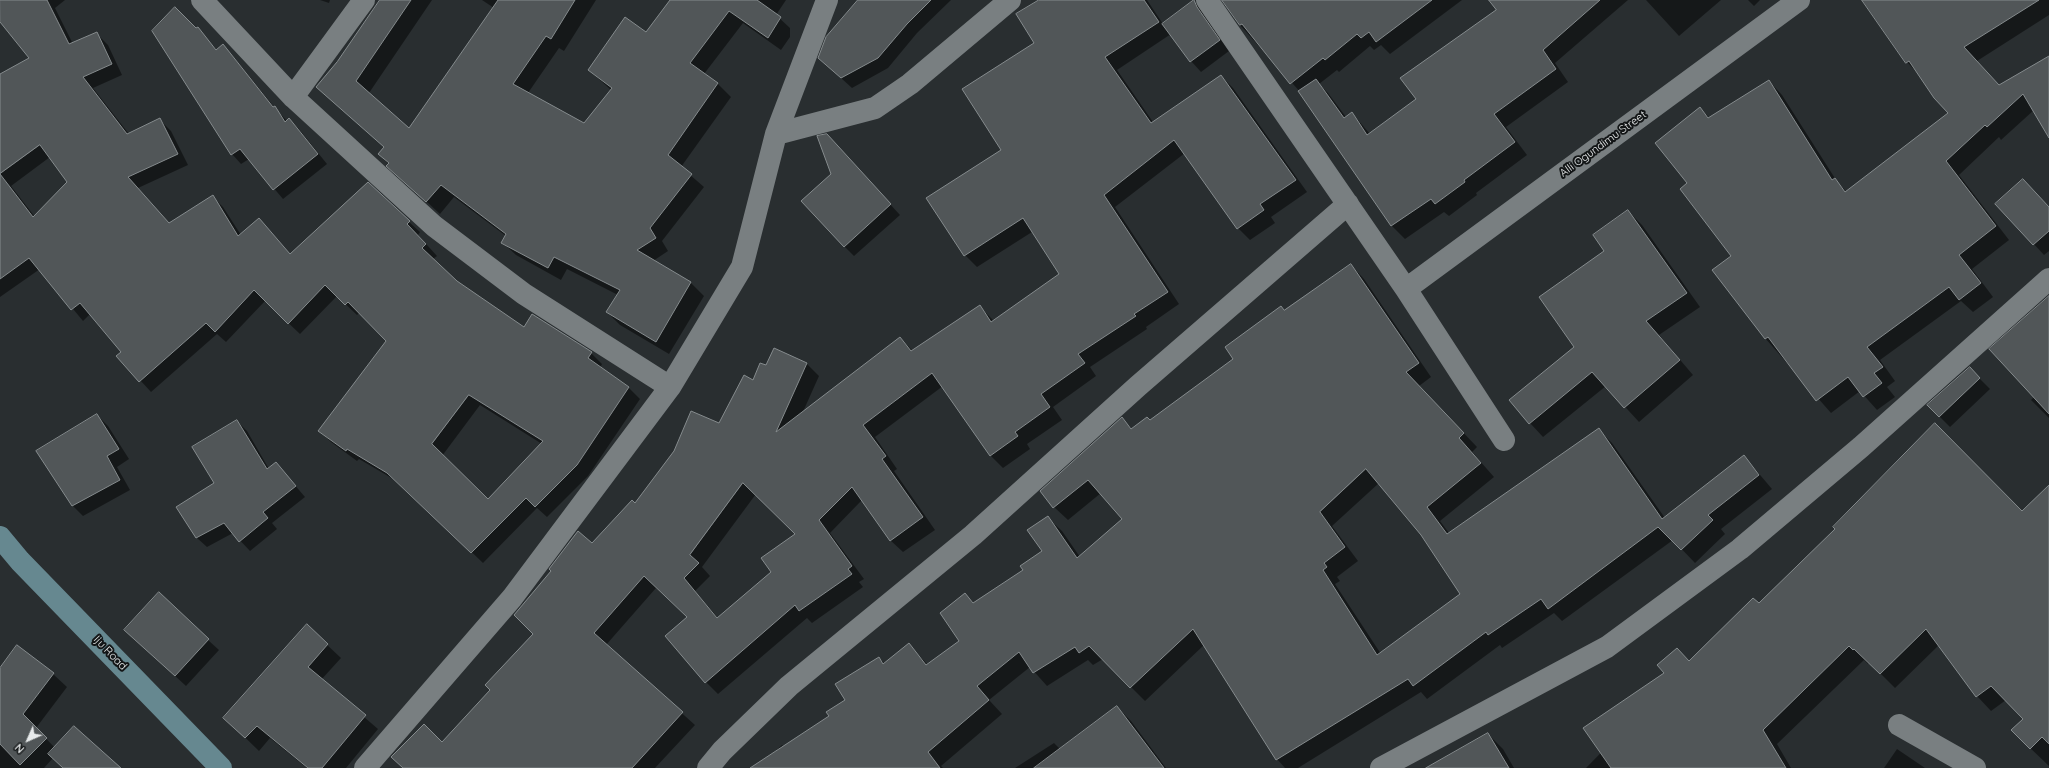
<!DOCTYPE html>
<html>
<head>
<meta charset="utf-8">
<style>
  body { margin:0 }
  #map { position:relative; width:2049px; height:768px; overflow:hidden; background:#292e30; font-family:Quicksand,sans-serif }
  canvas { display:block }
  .north { position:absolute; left:8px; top:720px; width:40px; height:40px; -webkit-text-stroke:3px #131617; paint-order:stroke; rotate:225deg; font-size:11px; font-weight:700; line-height:16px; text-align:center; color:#e7eaeb }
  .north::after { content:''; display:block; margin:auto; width:14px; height:18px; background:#e7eaeb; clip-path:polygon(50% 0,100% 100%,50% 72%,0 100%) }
</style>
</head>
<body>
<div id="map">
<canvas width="2049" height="768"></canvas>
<div class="north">N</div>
</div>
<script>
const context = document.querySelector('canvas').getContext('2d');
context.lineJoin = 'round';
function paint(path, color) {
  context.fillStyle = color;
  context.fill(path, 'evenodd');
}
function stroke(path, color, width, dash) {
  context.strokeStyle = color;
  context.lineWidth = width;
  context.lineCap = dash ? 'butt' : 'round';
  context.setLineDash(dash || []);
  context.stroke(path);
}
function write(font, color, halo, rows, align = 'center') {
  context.font = font + ' Quicksand,sans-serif';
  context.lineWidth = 4;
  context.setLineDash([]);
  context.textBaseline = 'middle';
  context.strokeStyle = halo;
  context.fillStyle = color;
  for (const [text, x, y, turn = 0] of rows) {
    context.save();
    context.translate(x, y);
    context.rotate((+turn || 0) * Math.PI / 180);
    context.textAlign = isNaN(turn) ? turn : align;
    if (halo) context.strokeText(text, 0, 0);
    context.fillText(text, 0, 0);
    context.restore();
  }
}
const shadow = new Path2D(`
  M0 0H65L55 8 73 44 97 34 108 45 122 75 93 88 129 134 160 120 171 131 188 165 138 188 169 224 212 196 223 207 241 235 259 219 290 254 409 222 420 232 418 235 437 256 433 259 457 282 524 329 591 353 602 364 600 368 629 388 640 399 588 476 547 517 537 508 483 563 400 483 359 459 357 461 331 442 320 431 387 341 360 312 357 315 337 296 300 334 265 301 226 342 217 334 151 392 118 356 122 352 90 314 83 321 40 269 0 297V75L31 58 0 21ZM50 157 68 182 35 217 11 186ZM480 405 542 444 488 500 442 456Z
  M320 0H330L329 3Z
  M381 0H432L369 93 410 129 494 8 482 0H596L564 51 559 48 528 93 584 125 611 90 589 70 646 33 671 0H786L776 15 790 28V37L781 50 743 23 704 74 718 84 731 97 681 167 704 187 662 241 668 251 653 261 691 283 704 296 669 354 620 325 607 312 618 295 567 269 561 280 516 255 502 242 506 236 454 197 440 214 401 178 379 154 385 147 338 63Z
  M859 0H951L917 33 888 68 852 88 819 58Z
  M1040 0H1147L1163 24 1195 2 1205 13 1229 51 1201 72 1191 61 1171 34 1117 70 1153 122 1221 76 1233 88 1307 192 1271 217 1275 223 1250 240 1238 228 1185 153 1115 207 1179 304 1146 327 1147 329 1090 367 1096 376 1053 407 1062 420 1027 444 1030 449 1003 468 991 456 943 386 875 437 897 469 894 471 935 530 903 552 890 540 862 500 830 533 864 579 859 582 863 587 812 623 807 618 718 694 706 682 688 618 656 588 606 645 695 725 655 768H404L442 744 491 690 534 634 592 544 720 424 767 367 774 349 807 364 819 376 802 414 900 338 913 351 980 307 994 321 1060 274 1032 232 977 267 965 255 1003 150 1035 43ZM756 494 797 534 773 572 718 618 695 591 710 576 702 567Z
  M1223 0H1462L1390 54 1381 45 1374 50 1370 46 1339 72 1337 70 1319 84 1328 93 1346 117 1352 113 1370 134 1417 99 1498 10 1490 0H1628L1555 63 1568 82 1506 127 1527 155 1476 193 1477 195 1449 216 1444 212 1405 239 1392 226 1302 94 1240 25Z
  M1646 0H1721L1679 36Z
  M1748 0H1760L1754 6Z
  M1864 0H2049V15L1977 61 2000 86 2049 57V133L2034 110 2001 140 1999 137 1959 175 2009 240 1972 269 1993 297 1973 312 1961 301 1880 360 1895 381 1887 387 1895 397 1877 410 1860 391 1831 413 1765 338 1732 256 1688 183 1700 109 1710 118 1769 81 1782 95 1838 183 1847 192 1950 113 1920 76 1907 62Z
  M197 29 217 50 232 55 274 107 287 121 289 119 298 128 327 164 283 199 249 159 241 164 232 154 153 31Z
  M836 145 900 215 854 256 844 246 832 174Z
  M1997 204 2049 207V251L2044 255Z
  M1628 211 1642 225 1700 307 1659 335 1693 375 1639 422 1606 386 1543 437 1530 423 1576 347 1606 251Z
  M1351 265 1364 279 1431 377 1419 386 1477 447 1472 452 1494 477 1440 521 1449 533 1599 430 1612 443 1665 518 1744 456 1772 489 1721 529 1725 534 1695 563 1673 540 1562 621 1554 613 1502 648 1500 645 1427 699 1421 692 1298 768H1285L1277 759 1204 645 1145 701 1103 659 1093 665 1088 660 1047 686 1030 667 989 700 1002 714 941 766 943 768H758L782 745 784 747 830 717 846 700 879 658 885 664 909 645 928 665 961 641 965 594 974 603 1024 570 1043 551 1048 518 1062 531 1080 557 1124 520 1101 493 1068 520 1054 507 1122 419 1132 429 1150 421 1235 359 1284 311ZM1379 483 1422 534 1462 594 1381 654 1335 584 1340 581 1337 577 1358 561 1332 526Z
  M2049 299V418L2031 400 2034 397Z
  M1969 368 1990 389 1950 427 1928 405Z
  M97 415 108 426 129 459 117 467 130 490 83 516 73 506 38 452Z
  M237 421 247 431 269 469 276 463 305 497 272 523 277 529 250 551 233 533 207 547 197 538 178 507 215 484Z
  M2049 572V766L2027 745 2025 719 2006 700 1991 711 1977 696 1939 645 1895 688 1869 662 1868 664 1864 660 1777 744 1791 768H1586L1690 662 1759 605Z
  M307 626 341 658 321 680 378 729 346 768H307L270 738 259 751 225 718Z
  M136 640H208L219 650 186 686Z
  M17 647 53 674 67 687 36 728 55 748 119 768H63L53 758 44 768H0V671Z
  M1117 707 1131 721 1166 768H1015L1054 743 1060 749Z
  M1488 734 1503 749 1514 768H1461Z
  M1897 749 1925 768H1884Z`);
const building = new Path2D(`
  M0 0H47L69 44 97 32 112 64 83 77 127 134 160 118 178 154 128 177 169 223 213 195 238 236 259 218 290 254 368 182 410 221 407 224 426 244 422 248 457 281 524 327 532 314 592 352 588 358 629 387 577 465 535 507 526 498 471 553 387 473 347 449 346 451 318 431 386 341 348 302 345 305 325 285 288 324 254 290 215 332 206 323 139 382 116 356 121 352 80 303 71 310 29 258 0 279V74L29 58 0 22ZM40 145 67 182 33 217 0 174ZM469 395 543 441 488 499 432 444Z
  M380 0H411L356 81 409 128 498 0H575L551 39 546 36 513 84 584 123 612 88 588 70 625 17 646 32 670 0H757L781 17 768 38 729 11 690 63 718 83 668 155 692 174 650 228 656 238 637 250 691 282 656 342 606 312 620 290 554 257 548 268 501 243 506 234 441 185 426 202 386 166 389 163 378 154 384 147 316 87 337 62Z
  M858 0H931L907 24 878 58 841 78 818 58 826 37Z
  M1039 0H1144L1159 22 1105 57 1151 123 1221 75 1296 180 1260 204 1264 210 1237 229 1174 140 1104 195 1168 292 1134 314 1136 316 1078 354 1085 363 1041 394 1050 407 1015 432 1018 436 990 456 932 373 863 425 886 456 882 459 923 517 890 541 852 487 819 520 852 566 848 569 852 574 799 611 795 605 705 683 665 636 687 617 644 576 594 633 683 712 632 768H403L391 757 424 724 442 742 490 690 485 685 533 634 514 615 551 571 549 569 578 531 592 543 632 500 635 503 674 451 691 411 719 423 744 375 753 380 760 363 766 365 774 348 807 363 776 432 900 337 911 351 980 305 991 322 1059 274 1023 218 964 256 926 198 1001 150 962 89 1034 43 1016 14ZM743 483 795 534 761 558 771 572 717 618 684 578 699 563 690 555Z
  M1194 0 1197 7 1220 40 1190 62 1162 24Z
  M1222 0H1432L1376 42 1369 32 1361 38 1357 34 1325 60 1323 58 1290 84 1242 24 1240 25Z
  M1489 0H1600L1543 50 1556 69 1494 114 1515 142 1464 180 1465 182 1435 204 1431 199 1391 226 1298 91 1316 79 1344 118 1352 112 1367 135 1416 99 1400 78 1496 10Z
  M1862 0H2039L1964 47 1999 85 2049 56V138L2023 94 1987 127 1985 125 1946 161 1996 226 1959 255 1981 283 1959 300 1949 287 1867 347 1883 367 1874 373 1882 383 1863 397 1848 377 1816 401 1768 337 1765 339 1712 270 1731 256 1680 189 1687 183 1655 143 1700 107 1708 118 1769 80 1832 180 1835 178 1845 192 1948 113 1934 98 1909 61 1906 63Z
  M175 7 196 28 198 27 216 50 223 44 273 107 275 106 285 122 289 118 318 154 273 190 240 149 231 155 152 31Z
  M827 134 891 204 844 247 801 201 831 174 817 136Z
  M2023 179 2049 207V231L2033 245 1995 204Z
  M1628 210 1687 293 1646 321 1680 360 1624 408 1592 372 1529 424 1509 400 1574 347 1539 297 1604 251 1593 235Z
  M1351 264 1419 363 1406 372 1464 433 1459 438 1481 463 1427 507 1447 534 1599 428 1662 519 1744 455 1759 475 1708 515 1713 520 1681 550 1658 527 1548 609 1541 599 1488 635 1486 632 1413 686 1408 679 1276 760 1193 629 1130 688 1089 646 1079 653 1075 647 1033 673 1019 652 977 686 989 700 928 752 940 768H750L829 716 826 712 845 700 835 684 879 657 883 664 909 643 926 665 959 641 940 613 965 593 973 603 1023 570 1020 566 1042 551 1027 530 1048 516 1077 558 1122 519 1088 480 1053 508 1040 491 1122 417 1131 429 1147 417 1150 420 1233 359 1225 347 1281 306 1284 310ZM1366 469 1421 535 1460 594 1377 655 1323 570 1327 567 1324 563 1345 547 1320 512Z
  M2049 296V414L1989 349Z
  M1970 367 1980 378 1939 417 1927 405Z
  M97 414 119 449 107 456 120 480 72 506 36 451Z
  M237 420 267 469 276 462 296 486 263 512 268 518 239 542 224 523 196 538 176 507 214 483 192 447Z
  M1935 423 2022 511 2049 485V744L2042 737 2030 749 2011 730 2023 719 1991 686 1976 697 1926 629 1880 674 1854 649 1853 650 1849 646 1763 730 1786 768H1611L1583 728 1664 673 1657 665 1677 648 1689 661 1753 598 1759 603 1835 529 1833 527Z
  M159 592 209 639 175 676 124 630Z
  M307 624 328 644 308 667 366 715 322 768H308L257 726 245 738 223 718Z
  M17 645 54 673 23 714 47 738 20 765 0 744V668Z
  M1117 706 1164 768H1034Z
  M74 726 121 768H63L48 754Z
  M1488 733 1509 768H1426Z`);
const minor = new Path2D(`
  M202 0 293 97 434 226 524 294 670 387
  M1207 0 1406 289 1504 440
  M293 97 364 0
  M776 134 875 108 910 84 1010 0
  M1406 289 1799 0
  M1899 725 1975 768
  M365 768 512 598 670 387 742 267 776 134 827 0
  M708 768 722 751 789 686 973 535 1138 386 1348 204
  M1381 768 1607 647 1740 549 1861 447 2049 279`);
const secondary = new Path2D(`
  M0 537 20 561 221 768`);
const streetNames = [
  ["Alli Ogundimu Street",1603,144,-36],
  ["Iju Road",110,653,46]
];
paint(shadow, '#0007');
paint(building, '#515658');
stroke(building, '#858b8d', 1);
stroke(minor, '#797f81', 22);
stroke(secondary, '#668890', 22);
write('11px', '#e7eaeb', '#131617', streetNames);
</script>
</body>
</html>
